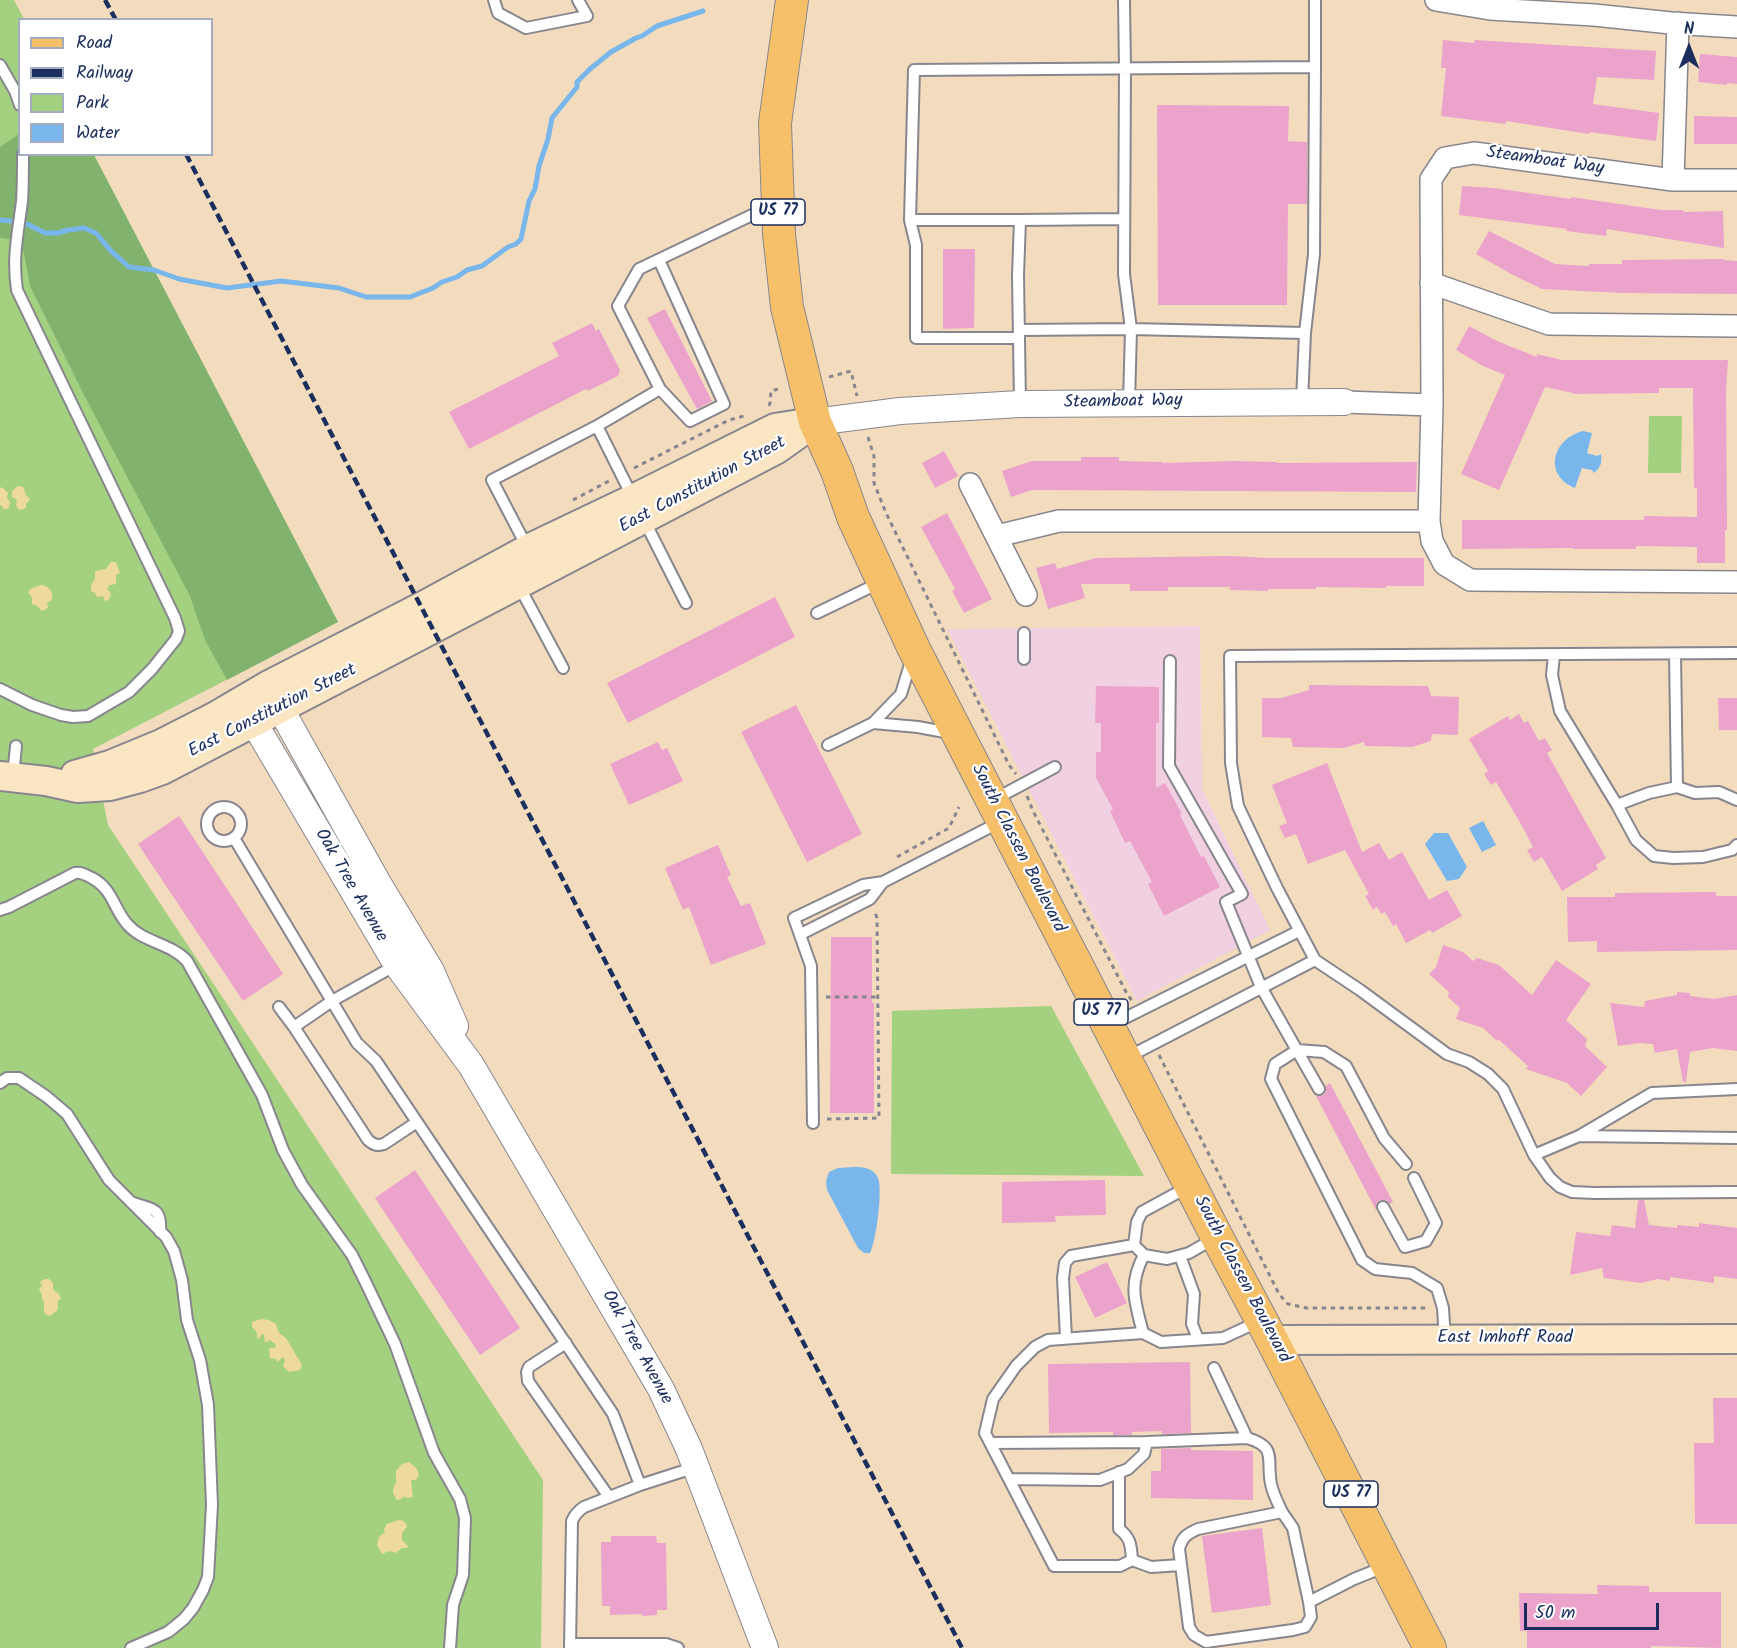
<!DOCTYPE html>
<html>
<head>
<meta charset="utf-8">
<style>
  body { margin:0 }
  #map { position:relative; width:1737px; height:1648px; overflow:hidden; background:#f3dcbe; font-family:Kalam,sans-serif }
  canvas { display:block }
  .legend { position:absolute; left:18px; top:18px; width:195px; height:138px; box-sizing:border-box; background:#fff; border:2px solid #a4acbf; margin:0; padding:8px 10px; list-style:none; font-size:18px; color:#1b2f5e }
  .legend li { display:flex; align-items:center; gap:12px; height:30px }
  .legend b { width:30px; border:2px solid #a4acbf }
  .north { position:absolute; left:1659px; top:18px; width:60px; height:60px; -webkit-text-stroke:4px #fff; paint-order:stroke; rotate:0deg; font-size:16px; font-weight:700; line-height:24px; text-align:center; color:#1b2f5e }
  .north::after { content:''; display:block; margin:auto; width:21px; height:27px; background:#1b2f5e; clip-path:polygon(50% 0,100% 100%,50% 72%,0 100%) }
  .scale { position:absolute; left:1524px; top:1603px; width:135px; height:27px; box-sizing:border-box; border:3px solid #1b2f5e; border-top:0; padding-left:8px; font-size:18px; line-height:21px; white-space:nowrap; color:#1b2f5e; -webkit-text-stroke:4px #fff; paint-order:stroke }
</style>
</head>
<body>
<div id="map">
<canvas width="1737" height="1648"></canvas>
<ul class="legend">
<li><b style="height:8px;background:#f6c06b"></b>Road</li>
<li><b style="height:8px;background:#1b2f5e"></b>Railway</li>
<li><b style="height:16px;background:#a3d17f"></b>Park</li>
<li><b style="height:16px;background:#78b6eb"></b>Water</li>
</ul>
<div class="north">N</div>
<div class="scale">50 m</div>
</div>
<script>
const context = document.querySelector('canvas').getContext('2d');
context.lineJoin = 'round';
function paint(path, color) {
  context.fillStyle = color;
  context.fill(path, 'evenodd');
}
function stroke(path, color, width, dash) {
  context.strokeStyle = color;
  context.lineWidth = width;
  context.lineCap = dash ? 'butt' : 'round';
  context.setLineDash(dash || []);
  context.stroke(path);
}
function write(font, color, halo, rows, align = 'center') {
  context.font = font + ' Kalam,sans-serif';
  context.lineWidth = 4.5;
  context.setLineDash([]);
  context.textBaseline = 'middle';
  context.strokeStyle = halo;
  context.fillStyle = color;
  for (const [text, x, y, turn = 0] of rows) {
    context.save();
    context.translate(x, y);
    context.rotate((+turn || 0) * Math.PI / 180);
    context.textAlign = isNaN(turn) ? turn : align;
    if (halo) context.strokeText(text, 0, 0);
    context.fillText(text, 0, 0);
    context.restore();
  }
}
const built = new Path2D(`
  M1200 626 1202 789 1270 930 1137 1001 947 629Z`);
const green = new Path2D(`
  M0 0H14L24 19 20 20V154L94 155 338 622 93 749 108 825 543 1480 541 1648H0Z
  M1649 416H1682L1681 473H1648Z
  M1051 1006 1144 1176 891 1174 892 1011Z`);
const forest = new Path2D(`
  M19 134 20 154 94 155 338 622 227 680 205 640 190 596 84 395 30 286 24 253 16 240 0 238V147Z`);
const sand = new Path2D(`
  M18 486 23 487 26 495 30 499 26 504V508L19 510 16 505 17 500 12 497V491Z
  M0 487 4 489 8 493 7 497 10 503 8 509H3V507L0 505Z
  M111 562H116L120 573 116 575V584L109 585 107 589 111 593 110 598 107 601 104 600 103 596 97 597 95 593 91 591V585L95 579V571L106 569Z
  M41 585C49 585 55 594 51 601L47 602 48 608 42 611 36 605 32 604V597L28 593 30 589Z
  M45 1279H49L53 1283V1288L56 1293 58 1292 61 1299 58 1301C57 1313 60 1308 50 1316L46 1315 44 1312V1302L42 1299V1295L39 1289 42 1286 40 1282Z
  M261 1319 269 1320 276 1324 279 1333 286 1338 302 1365 300 1370 289 1372 283 1366 285 1361 283 1357 277 1362 276 1359 270 1358 269 1350 270 1348H275L276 1345 270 1340 265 1343 264 1335 262 1334 258 1340 256 1331 252 1327V1322Z
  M409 1462 416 1468 419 1474 416 1480H411L413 1497 406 1498 405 1496 401 1499 397 1500 393 1493 394 1485 396 1484V1471L402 1464Z
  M399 1520C403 1520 406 1522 407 1527L402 1533V1540L408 1546 407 1548H402L396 1553 389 1551 382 1554 377 1545 379 1537 385 1532 384 1529 387 1524Z`);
const water = new Path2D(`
  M1583 431 1592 433 1587 453 1597 456 1601 454C1602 463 1601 467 1594 473L1592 470 1582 468 1575 488C1543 475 1552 439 1583 431Z
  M1483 821 1496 845 1482 852 1469 828Z
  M1434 833H1448L1467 867 1459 879 1447 881 1425 844Z
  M854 1167C863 1167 874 1168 878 1178 883 1190 876 1241 870 1253H864L858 1248 827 1190 826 1181 829 1172 838 1168Z`);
const stream = new Path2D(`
  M0 220 23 222 45 233H58L68 230 84 228 96 233 111 251 129 267 154 270 179 279 227 288 281 281 339 288 366 297H410L433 288 442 282 457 277 467 270 482 266 508 247 516 244 521 239 529 201 535 189 539 166 548 139 552 118 577 87V82L590 69 611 52 636 38 642 36 657 26 703 11`);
const building = new Path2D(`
  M1443 40 1474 43 1475 40 1656 51 1654 80 1597 77 1593 104 1659 113 1656 141 1589 132V134L1506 121V124L1441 116 1446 68H1441Z
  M1700 54 1737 57V84L1727 83V85L1698 82Z
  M1157 105 1289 106 1288 141 1307 142V204H1288L1287 305H1158Z
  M1694 116 1737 117V144H1694Z
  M1462 186 1494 188 1571 199V197L1661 210H1683L1684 212 1723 211 1724 248 1607 229 1606 236 1566 231 1567 229 1459 215Z
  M1489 231 1555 264 1589 266V264H1622V260L1724 259V260L1737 261V294L1622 293 1542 289 1511 274 1476 254Z
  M943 249H975L974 328 943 329Z
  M665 309 712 401 697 409 647 318Z
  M592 323 596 331 599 329 620 370 618 376 588 391 586 389 469 449 449 412 559 356 552 343Z
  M1469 326 1497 341 1537 357V354L1562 360H1728L1726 390 1727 530H1725V563H1697V547L1636 546V549H1573V548L1462 549V520H1644V516L1697 517V488H1694L1693 388H1659V393L1573 394V393L1545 387 1499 490 1461 474 1505 375 1483 366 1456 350Z
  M944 451 958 476 935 488 922 463Z
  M1081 457H1119V461L1162 462V463L1234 461 1277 462V463L1417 462 1416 492 1032 490 1011 497 1002 471 1032 461H1081Z
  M947 513 992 599 964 613 952 591 955 589 921 527Z
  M1230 556 1269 558H1424V586H1386V588L1316 587V589H1268V591L1230 590V587H1168V591H1130V584H1081L1085 598 1048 609 1036 568 1055 563 1057 569 1096 558Z
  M775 597 795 637 628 723 607 683Z
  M1309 685 1428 686 1431 696 1459 697 1458 735 1432 734 1431 741 1412 747 1365 746 1364 742 1344 748 1293 747 1291 738 1262 737V698H1281L1309 690Z
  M1096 686 1159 687V723H1156V788L1165 783 1182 814 1180 815 1201 857 1204 856 1220 887 1164 916 1148 884 1152 882 1130 841 1125 843 1110 811 1113 809 1096 778V752H1101V723H1095Z
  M1718 698H1737V730H1719Z
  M796 705 862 834 807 862 741 732Z
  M1519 714 1524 723 1528 721 1539 741 1545 738 1552 750 1547 753 1606 858 1596 865 1598 869 1562 891 1542 857 1534 862 1527 850 1533 847 1522 826 1496 782 1491 785 1484 774 1488 771 1469 739 1508 716 1510 720Z
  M658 742 662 750 667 748 683 781 629 805 610 764Z
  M1327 763 1362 852 1379 843 1389 860 1402 852 1429 900 1447 890 1462 916 1432 933 1430 930 1406 943 1396 924 1393 926 1385 912 1381 914 1377 907 1373 910 1365 896 1369 894 1345 850 1308 864 1296 834 1285 838 1279 826 1287 823 1272 785Z
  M179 816 283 974 243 1001 138 844Z
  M718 845 731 875 727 877 741 906 750 903 766 944 711 965 689 907 683 910 665 868Z
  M1716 892V896H1737V950L1597 952V941L1568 942 1567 897H1615V893Z
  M831 937H872V1003H874V1113H830Z
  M1443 945 1463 952 1473 961 1477 958 1499 965 1532 995 1556 960 1591 984 1566 1020 1587 1039 1585 1046 1607 1067 1581 1096 1567 1083 1526 1069 1528 1066 1498 1039 1497 1041 1483 1028 1456 1019 1460 1008 1448 997 1449 992 1429 974 1436 967Z
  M1677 992 1690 993V996L1714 999 1737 995V1051L1713 1048 1690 1052 1686 1082H1683L1677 1049 1655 1053 1653 1044 1640 1043 1618 1046 1610 1003 1644 1007 1645 1001 1677 995Z
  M1330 1083 1393 1202 1390 1204 1386 1200H1380L1376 1204V1210L1316 1096 1323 1095 1326 1092V1086Z
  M415 1170 520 1328 480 1355 375 1198Z
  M1105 1180 1106 1215 1055 1216 1056 1222 1002 1223V1182Z
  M1638 1200H1644L1649 1225 1677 1228V1225L1699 1227V1223L1737 1228V1279L1714 1276V1283L1670 1277V1281L1658 1279 1641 1283 1604 1278 1602 1268 1570 1275 1576 1232 1610 1236 1612 1225 1635 1228Z
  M1107 1262 1127 1303 1095 1318 1075 1277Z
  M1190 1362 1191 1433 1162 1434V1431L1132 1432V1435H1113V1432L1049 1433 1048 1364Z
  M1713 1398H1737V1524H1695L1694 1443H1714Z
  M1191 1448V1450L1253 1451V1500L1151 1498V1471H1161V1449Z
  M1262 1528 1271 1605 1212 1613 1202 1536Z
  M611 1536H656L657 1543H666L667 1610H657V1615L642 1616V1614L610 1615V1606H602L601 1542H611Z
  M1597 1585 1649 1586V1592H1721V1648L1651 1646V1648H1527V1631H1520L1519 1593 1598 1594Z`);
const path = new Path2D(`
  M829 377 851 371 857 396
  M769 406 770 403 771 391 782 388
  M868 437 874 456V483L886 513 1009 765 1016 774
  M634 468 729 420 744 416
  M573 500 609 481
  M1027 796 1033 811 1126 992 1132 1001
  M897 857 949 828 959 807
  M826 997H878
  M1159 1055 1279 1294 1288 1304 1306 1308H1429
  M827 1119 879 1118 877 918 874 910`);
const service = new Path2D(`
  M494 0 498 13 526 28 587 16 578 0
  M1124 0 1125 68 1124 274 1131 329 1129 402
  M1315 0V67
  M0 65 15 91 20 105
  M910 220 916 245V338H1019
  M1020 220 1124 219
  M659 260 724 404 690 421 660 389
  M1019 330 1131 329 1305 333
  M1020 404 1018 275 1020 220H910L914 70 1315 67 1314 254 1305 333 1302 401
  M597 426 633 498
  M644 520 686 603
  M528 549 492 480 597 426 660 389 618 306 639 269 775 204
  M519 586 563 668
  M817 613 879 583
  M1737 653 1230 656 1231 763 1238 806 1277 888 1315 960 1360 990 1447 1054 1469 1062 1488 1074 1503 1089 1534 1155 1550 1178 1560 1187 1572 1192 1595 1193 1737 1192
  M1675 654 1677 787 1695 793 1719 792 1737 800
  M1554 655 1552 675 1560 711 1617 805 1636 840 1654 856 1673 858 1703 857 1732 850 1737 845
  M1024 659V633
  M1170 661 1169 766 1242 894 1226 902 1261 987 1319 1089
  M0 689 32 705 61 715 73 717 88 716 129 692 152 669 176 639 179 631 175 618 17 290C12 257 18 234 22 201 23 186 23 170 23 154
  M873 723 918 727 950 733
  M828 745 873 723 901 694 912 658
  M13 776 16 746
  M995 799 1055 767
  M1617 805 1649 793 1677 787
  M207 824a17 17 0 1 1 34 0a17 17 0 1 1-34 0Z
  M234 838 357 1043 376 1061 613 1414 640 1485 584 1507C578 1511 575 1514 572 1521L570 1648
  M0 910 9 907 75 873C81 872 86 875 92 878 114 890 113 909 128 925 144 943 171 943 187 961L262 1095 283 1150 302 1185 352 1255 365 1281 395 1344 434 1453 460 1499 465 1518 463 1575 453 1605 450 1648
  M801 934 870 899 883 882
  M279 1007 294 1027 368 1140C374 1145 377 1146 384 1144L417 1122
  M1111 1025 1299 931
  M294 1027 332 1001 396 965
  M1128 1057 1315 960
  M0 1083 7 1078H19L47 1097 67 1114 109 1180 166 1237 174 1251 182 1280 187 1320 200 1360 208 1405 212 1505 208 1577 203 1590 193 1608 184 1619 168 1632 131 1648
  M813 1123 811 966 794 918 863 885 883 882 1000 822
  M1579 1136 1737 1138
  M1534 1155 1579 1136 1652 1093 1737 1089
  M1406 1164 1384 1138 1346 1066 1324 1052 1297 1050 1275 1064 1271 1079 1362 1260 1375 1269 1412 1273 1437 1288 1443 1308 1445 1339
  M1188 1187 1142 1212 1137 1222 1134 1245 1144 1255 1167 1259 1189 1253 1215 1238
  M131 1202C150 1210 162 1205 160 1232
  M1383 1207 1405 1247 1426 1241 1436 1223 1414 1178
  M1144 1255C1128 1285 1135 1302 1143 1333L1161 1342 1223 1338 1260 1321
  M1180 1256 1194 1294 1192 1324 1198 1339
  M1143 1333 1048 1340 1035 1347 1016 1366 993 1399 985 1433 1054 1566H1120L1132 1560 1151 1567 1181 1565
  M1066 1338 1063 1278 1065 1263 1071 1256 1134 1245
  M566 1343 529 1367 527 1372 528 1381 609 1497
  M1214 1368 1247 1438
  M990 1443 1147 1442
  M1119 1472V1529C1131 1538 1131 1546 1132 1560
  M1009 1479 1100 1480 1128 1469 1144 1454 1147 1442 1247 1438C1278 1447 1266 1459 1271 1484 1273 1494 1278 1503 1282 1512
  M640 1485 696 1467
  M1309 1602 1293 1528 1282 1512 1198 1529C1187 1534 1182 1537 1179 1549L1189 1627 1194 1635 1206 1642 1293 1630 1305 1627 1311 1617 1309 1602 1354 1579 1384 1567
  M570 1644H666L678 1648`);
const minor = new Path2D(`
  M1436 0 1490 9 1594 15 1671 23 1737 27
  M1673 180 1678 23
  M1737 180H1673L1474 153 1445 158 1431 179 1432 405 1429 521 1432 541 1444 564 1470 580 1737 582
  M1431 283 1549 324 1737 326
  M1344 402 1432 405
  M970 484 1026 595
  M997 536 1059 521H1429`);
const tertiary = new Path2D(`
  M815 422 900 411 1020 404 1344 402
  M270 690 379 885 431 971 455 1026
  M244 706 397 965 471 1065 661 1389 689 1449 765 1648`);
const secondary = new Path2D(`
  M75 775 110 765 161 744 214 717 267 686 421 607 528 549 633 499 775 428 806 423
  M0 776 46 781 78 788 110 786 140 778 162 770 777 449 815 422
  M1272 1340 1737 1339`);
const primary = new Path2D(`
  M792 0 775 123 779 234 787 307 815 422 837 471 853 517 914 649 1217 1237 1272 1340 1430 1648`);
const rail = new Path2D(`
  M105 0 116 20
  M186 154 962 1648`);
const shields = [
  [778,212,54],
  [1101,1012,54],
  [1351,1494,54]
];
const shieldNames = [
  ["US 77",778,212],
  ["US 77",1101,1012],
  ["US 77",1351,1494]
];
const streetNames = [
  ["Steamboat Way",1545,162,8],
  ["Steamboat Way",1123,403,-1],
  ["East Constitution Street",703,486,-28],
  ["East Constitution Street",273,712,-27],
  ["South Classen Boulevard",1017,849,63],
  ["Oak Tree Avenue",350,886,60],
  ["South Classen Boulevard",1241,1280,62],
  ["East Imhoff Road",1505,1339],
  ["Oak Tree Avenue",636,1348,61]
];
paint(built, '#f1d0e2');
paint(green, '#a3d17f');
paint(forest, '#82b36e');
paint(sand, '#eeda9e');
paint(water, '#78b6eb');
stroke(stream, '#78b6eb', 5);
paint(building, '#eba3cc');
stroke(service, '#87868e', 14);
stroke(minor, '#87868e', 24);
stroke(tertiary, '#87868e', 28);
stroke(secondary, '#87868e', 32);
stroke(primary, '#87868e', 34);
stroke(path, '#87868e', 3, [4.5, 4.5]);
stroke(service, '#fff', 10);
stroke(minor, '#fff', 21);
stroke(tertiary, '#fff', 26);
stroke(secondary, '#fbe6c4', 28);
stroke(primary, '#f6c06b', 32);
stroke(rail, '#1b2f5e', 4.5, [9, 4.5]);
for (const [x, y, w] of shields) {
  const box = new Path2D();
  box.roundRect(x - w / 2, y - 13, w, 26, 4.5);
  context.fillStyle = '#fff';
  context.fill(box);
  stroke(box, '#1b2f5e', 1.5);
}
write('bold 16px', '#1b2f5e', null, shieldNames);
write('18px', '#1b2f5e', '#fff', streetNames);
</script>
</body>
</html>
